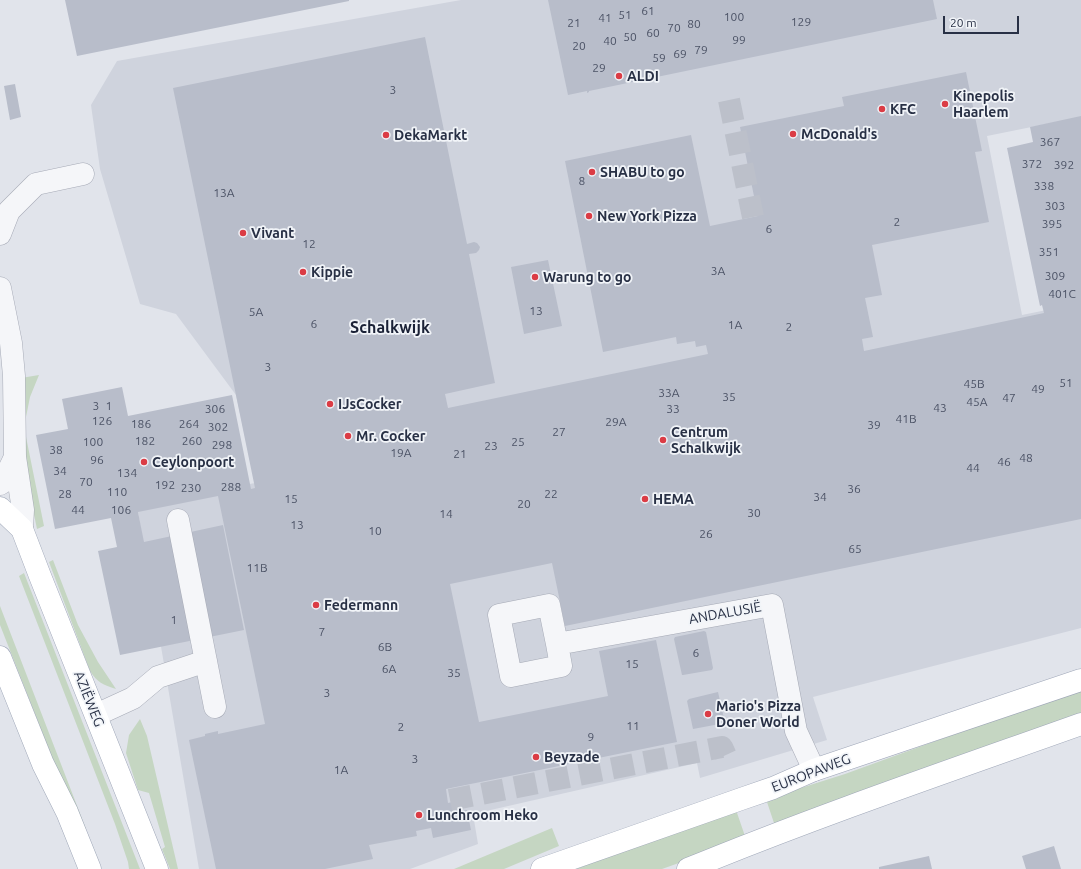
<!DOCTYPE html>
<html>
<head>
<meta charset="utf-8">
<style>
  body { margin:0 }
  #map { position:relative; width:1081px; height:869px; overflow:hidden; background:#e1e4eb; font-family:Ubuntu,sans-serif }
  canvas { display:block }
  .scale { position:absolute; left:943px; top:16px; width:76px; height:18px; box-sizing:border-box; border:2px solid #283045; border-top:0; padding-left:5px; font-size:12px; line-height:14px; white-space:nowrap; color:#283045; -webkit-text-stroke:3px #f1f4f8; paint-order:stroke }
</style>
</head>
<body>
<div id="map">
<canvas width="1081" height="869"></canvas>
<div class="scale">20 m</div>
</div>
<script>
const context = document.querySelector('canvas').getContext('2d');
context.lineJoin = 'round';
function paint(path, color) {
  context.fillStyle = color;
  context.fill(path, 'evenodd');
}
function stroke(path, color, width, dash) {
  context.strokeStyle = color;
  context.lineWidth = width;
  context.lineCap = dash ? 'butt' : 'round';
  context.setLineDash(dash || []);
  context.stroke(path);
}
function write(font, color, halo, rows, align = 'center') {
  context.font = font + ' Ubuntu,sans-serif';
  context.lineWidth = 3.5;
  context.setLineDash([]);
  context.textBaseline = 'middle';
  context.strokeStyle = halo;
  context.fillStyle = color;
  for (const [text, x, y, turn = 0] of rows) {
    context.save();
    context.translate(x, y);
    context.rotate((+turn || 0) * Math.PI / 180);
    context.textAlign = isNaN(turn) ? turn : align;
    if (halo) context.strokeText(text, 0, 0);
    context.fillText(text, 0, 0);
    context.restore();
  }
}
const built = new Path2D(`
  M461 0H1081V117L987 136 1022 315 1081 303V628L813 697 827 740 700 778 697 763 473 814 478 844 410 869H199L137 506 255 483 236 395 176 314 140 304 100 169 91 105 117 61Z`);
const green = new Path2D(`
  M39 375 30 397 24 427 44 526 37 529 27 481 21 378Z
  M53 560 78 625 98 662 116 689C103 685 97 682 90 671L49 562Z
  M24 573 140 869H129L128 862 115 824 19 576Z
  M0 606 86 829 81 831 0 625Z
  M1081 688V713L776 829 766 799 845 774Z
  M140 719 147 736 178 869H170L162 849 165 847 149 793 138 790 126 753 129 735Z
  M736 810 746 839 662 869H576L661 836Z
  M552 828 559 846 504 869H454Z`);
const building = new Path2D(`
  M65 0H349V1L77 56Z
  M548 0H933L937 19 589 91V92L587 93V91L568 95Z
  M425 37 467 244 474 242 477 243 480 247 479 250 476 253 469 254 495 383 445 394 448 408 708 354 706 345 696 347 695 341 677 344 676 337 603 352 565 161 691 135 710 226 758 216 740 127 844 106 842 97 966 72 982 151 975 152 989 222 872 245 882 295 865 298 873 337 862 339 864 351 1044 313 1042 305 1040 306 1007 148 1033 142 1030 127 1081 116V519L565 626 552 563 450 584 479 722 608 696 599 651 656 640 677 742 446 789 448 803 457 801 459 811 467 810 471 830 433 838 431 828 416 831 417 836 369 845 373 859 325 869H216L189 740 205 736V734L218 731V734L265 724 218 496 138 512 144 542 223 525 244 630 120 655 98 551 117 547 111 518 55 529 36 435 68 429 62 399 122 387 128 416 232 395 251 489 255 488 173 88Z
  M15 84 21 117 10 120 4 86Z
  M548 260 562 326 524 334 511 267Z
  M704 631 706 632 713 668 712 670 683 675H682L674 639 675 637Z
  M718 692 725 723 693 729 687 701 689 699Z
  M1054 846 1061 869H1026L1022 856Z
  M929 856 932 869H879V867Z`);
const minorTunnel = new Path2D(`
  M729 100 753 217
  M450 800 722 747 727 758`);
const minor = new Path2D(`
  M0 234 9 211 36 184 83 174
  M0 288 11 343 14 376 15 457 23 510 22 529
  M0 484 3 482 15 457
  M178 520 215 707
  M557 644 561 666 511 676 499 615 549 605 557 644 772 605 796 731 814 770
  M96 715 133 698 158 677 206 661`);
const major = new Path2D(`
  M0 508 22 529 40 576 157 869
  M0 657 43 764 67 812 90 869
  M542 869 741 799 773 788 814 770 1081 680
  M688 869C817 816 949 771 1081 724`);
const markers = [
  [619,76,4,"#db3c45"],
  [945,104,4,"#db3c45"],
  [882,109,4,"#db3c45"],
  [793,134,4,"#db3c45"],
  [386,135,4,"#db3c45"],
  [592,172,4,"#db3c45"],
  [589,216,4,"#db3c45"],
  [243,233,4,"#db3c45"],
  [303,272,4,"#db3c45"],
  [535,277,4,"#db3c45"],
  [330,404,4,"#db3c45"],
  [348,436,4,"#db3c45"],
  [663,440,4,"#db3c45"],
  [144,462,4,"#db3c45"],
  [645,499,4,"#db3c45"],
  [316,605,4,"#db3c45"],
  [708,714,4,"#db3c45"],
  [536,757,4,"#db3c45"],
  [419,815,4,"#db3c45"]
];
const numberNames = [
  ["61",648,11],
  ["51",625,15],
  ["100",734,17],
  ["41",605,18],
  ["129",801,22],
  ["21",574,23],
  ["80",694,24],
  ["70",674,28],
  ["60",653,33],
  ["50",630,37],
  ["99",739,40],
  ["40",610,41],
  ["20",579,46],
  ["79",701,50],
  ["69",680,54],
  ["59",659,58],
  ["29",599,68],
  ["3",393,90],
  ["367",1050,142],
  ["372",1032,164],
  ["392",1064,165],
  ["8",582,181],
  ["338",1044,186],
  ["13A",224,193],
  ["303",1055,206],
  ["2",897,222],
  ["395",1052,224],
  ["6",769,229],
  ["12",309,244],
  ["351",1049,252],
  ["3A",718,271],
  ["309",1055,276],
  ["401C",1062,294],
  ["13",536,311],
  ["5A",256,312],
  ["6",314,324],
  ["1A",735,325],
  ["2",789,327],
  ["3",268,367],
  ["51",1066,383],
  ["45B",974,384],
  ["49",1038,389],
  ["33A",669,393],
  ["35",729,397],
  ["47",1009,398],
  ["45A",977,402],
  ["3",96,406],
  ["1",109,406],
  ["43",940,408],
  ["306",215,409],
  ["33",673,409],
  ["41B",906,419],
  ["126",102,421],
  ["29A",616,422],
  ["186",141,424],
  ["264",189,424],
  ["39",874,425],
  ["302",218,427],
  ["27",559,432],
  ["182",145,441],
  ["260",192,441],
  ["100",93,442],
  ["25",518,442],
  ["298",222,445],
  ["23",491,446],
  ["38",56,450],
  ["19A",401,453],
  ["21",460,454],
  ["48",1026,458],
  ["96",97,460],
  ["46",1004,462],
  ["44",973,468],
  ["34",60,471],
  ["134",127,473],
  ["70",86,482],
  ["192",165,485],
  ["288",231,487],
  ["230",191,488],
  ["36",854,489],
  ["110",117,492],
  ["28",65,494],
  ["22",551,494],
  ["34",820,497],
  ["15",291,499],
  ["20",524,504],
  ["44",78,510],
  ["106",121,510],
  ["30",754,513],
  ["14",446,514],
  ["13",297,525],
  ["10",375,531],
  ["26",706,534],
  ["65",855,549],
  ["11B",257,568],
  ["1",174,620],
  ["7",322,632],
  ["6B",385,647],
  ["6",696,653],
  ["15",632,664],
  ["6A",389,669],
  ["35",454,673],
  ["3",327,693],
  ["11",633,726],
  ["2",401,727],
  ["9",591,737],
  ["3",415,759],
  ["1A",341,770]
];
const poiNames = [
  ["ALDI",627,76],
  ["Kinepolis",953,96],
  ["Haarlem",953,112],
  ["KFC",890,109],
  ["McDonald's",801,134],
  ["DekaMarkt",394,135],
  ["SHABU to go",600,172],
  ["New York Pizza",597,216],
  ["Vivant",251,233],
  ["Kippie",311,272],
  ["Warung to go",543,277],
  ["IJsCocker",338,404],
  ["Centrum",671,432],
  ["Schalkwijk",671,448],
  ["Mr. Cocker",356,436],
  ["Ceylonpoort",152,462],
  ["HEMA",653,499],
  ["Federmann",324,605],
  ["Mario's Pizza",716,706],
  ["Doner World",716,722],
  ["Beyzade",544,757],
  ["Lunchroom Heko",427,815]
];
const streetNames = [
  ["ANDALUSIË",725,613,-10],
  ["AZIËWEG",89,699,68],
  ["EUROPAWEG",811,773,-21]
];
const quarterNames = [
  ["Schalkwijk",390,328]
];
paint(built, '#cfd3dd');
paint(green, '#c5d6c2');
paint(building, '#b8bdca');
stroke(minorTunnel, '#bcc0ca', 22, [22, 11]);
stroke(minor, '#a6aab6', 23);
stroke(major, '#9fa7b8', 23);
stroke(minor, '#f5f6f9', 22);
stroke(major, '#fff', 22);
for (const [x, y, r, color] of markers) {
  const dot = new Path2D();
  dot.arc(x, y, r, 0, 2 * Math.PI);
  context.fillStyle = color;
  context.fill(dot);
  stroke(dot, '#f1f4f8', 1.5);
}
write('12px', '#4c5366', null, numberNames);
write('bold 14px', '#283045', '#f1f4f8', poiNames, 'left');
write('14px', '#283045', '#f1f4f8', streetNames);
write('bold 16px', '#1a2136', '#f1f4f8', quarterNames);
</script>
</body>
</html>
